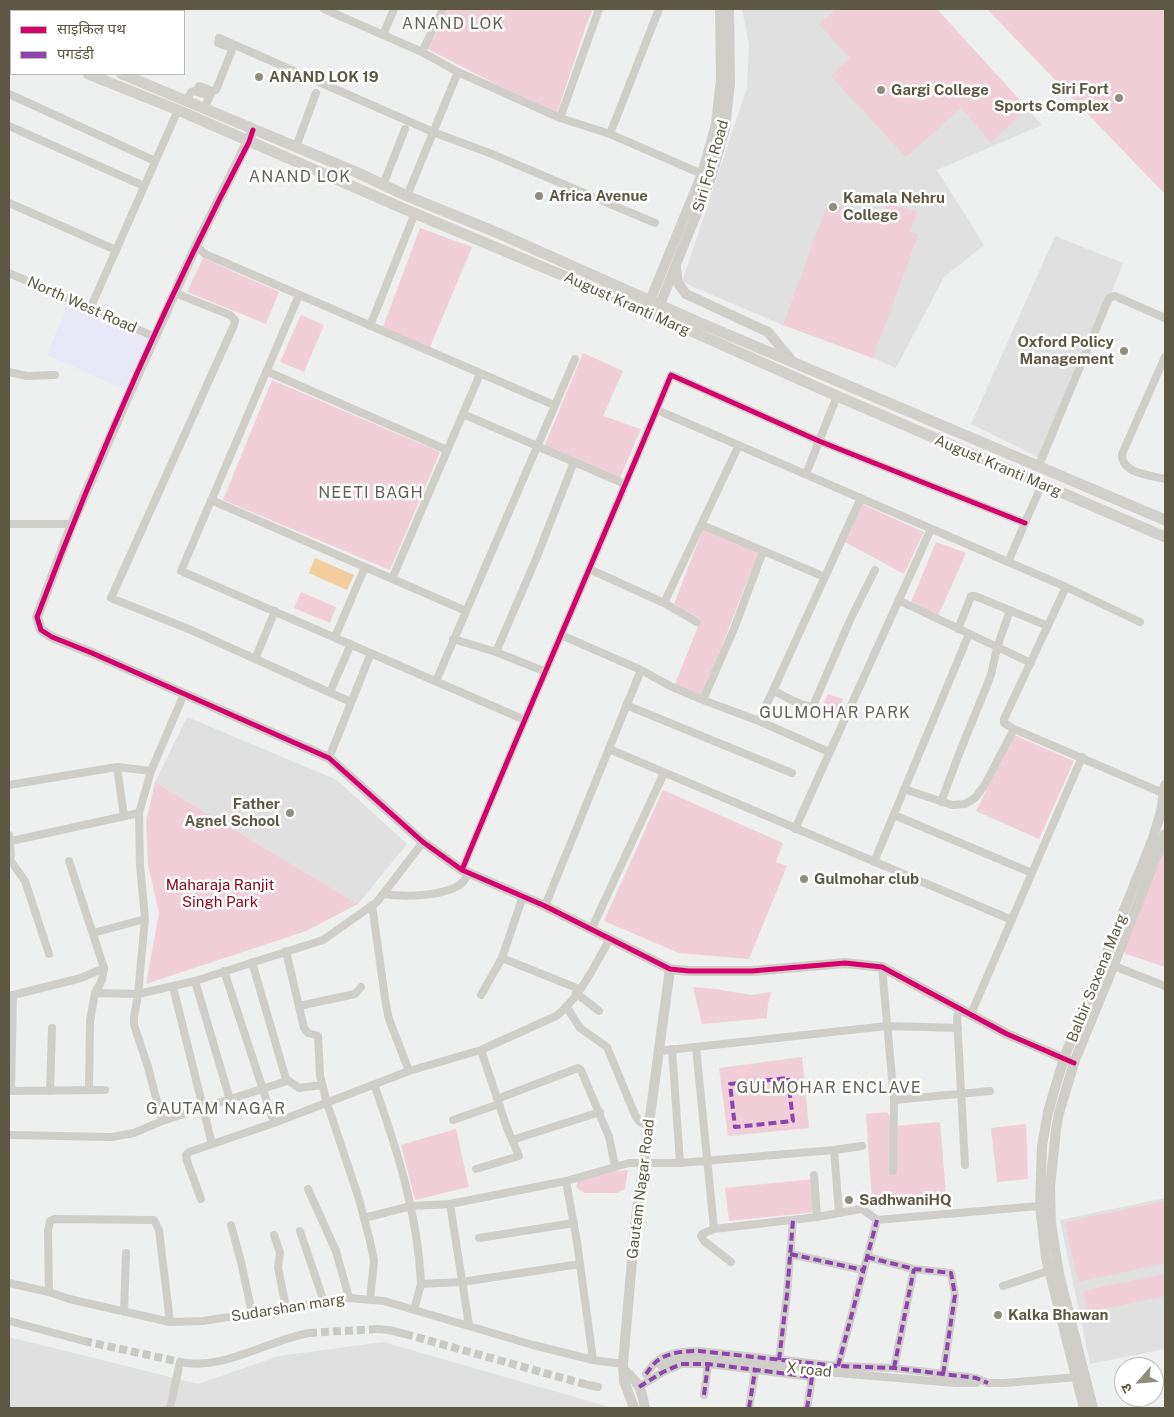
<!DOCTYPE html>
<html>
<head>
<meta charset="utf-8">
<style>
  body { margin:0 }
  #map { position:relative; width:1174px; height:1417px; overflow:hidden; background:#eeefef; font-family:"Public Sans","Noto Sans Devanagari",sans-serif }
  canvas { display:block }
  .frame { position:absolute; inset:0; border:10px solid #5d5843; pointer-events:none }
  .legend { position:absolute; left:10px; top:10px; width:175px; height:65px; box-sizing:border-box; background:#fff; border:1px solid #bebcb4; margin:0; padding:6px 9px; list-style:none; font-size:15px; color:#5d5843 }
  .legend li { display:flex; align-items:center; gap:10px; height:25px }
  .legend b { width:25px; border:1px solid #bebcb4 }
  .north { position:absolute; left:1114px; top:1357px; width:50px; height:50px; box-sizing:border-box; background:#fff; border:1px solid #bebcb4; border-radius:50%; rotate:243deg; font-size:14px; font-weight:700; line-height:20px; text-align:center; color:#5d5843 }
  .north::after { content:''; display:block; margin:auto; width:18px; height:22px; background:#908d7f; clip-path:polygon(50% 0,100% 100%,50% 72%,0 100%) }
</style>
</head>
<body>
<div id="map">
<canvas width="1174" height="1417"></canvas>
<div class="frame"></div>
<ul class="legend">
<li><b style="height:6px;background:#d6006c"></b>साइकिल पथ</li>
<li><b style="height:6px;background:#8e44ad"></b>पगडंडी</li>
</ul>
<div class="north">उ</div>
</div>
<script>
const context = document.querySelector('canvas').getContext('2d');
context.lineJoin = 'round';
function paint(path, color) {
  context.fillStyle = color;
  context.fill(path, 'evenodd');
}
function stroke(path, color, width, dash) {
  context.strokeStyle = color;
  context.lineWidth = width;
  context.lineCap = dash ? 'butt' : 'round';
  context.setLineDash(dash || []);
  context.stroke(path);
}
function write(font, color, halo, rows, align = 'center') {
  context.font = font + ' "Public Sans",sans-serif';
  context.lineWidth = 5;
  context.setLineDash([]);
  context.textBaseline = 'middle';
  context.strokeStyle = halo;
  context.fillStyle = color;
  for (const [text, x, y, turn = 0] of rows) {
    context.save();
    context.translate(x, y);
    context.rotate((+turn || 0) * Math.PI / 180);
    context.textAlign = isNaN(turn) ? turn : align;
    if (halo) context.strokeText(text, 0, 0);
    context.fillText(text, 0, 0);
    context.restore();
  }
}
const commercial = new Path2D(`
  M68 303 148 339 124 389 47 355Z`);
const education = new Path2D(`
  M742 9H937L1042 125 937 170 984 245 944 277 896 368 873 358 783 325 682 282 747 88 749 44Z
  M1055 236 1123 263 1046 461 971 424Z
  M187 717 337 780 407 844 358 904 155 782Z
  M1165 1198V1349L1090 1364 1060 1220Z
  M9 1337 198 1384 279 1356 383 1342 613 1408H9Z`);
const green = new Path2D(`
  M448 9H593L587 23 557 113 499 86 428 49Z
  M836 9H937L1028 109 991 142 961 108 906 157 831 76 850 58 819 24Z
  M987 9H1165V194L1158 187Z
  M828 202 880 222 887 203 917 212 910 232 918 235 873 358 783 325Z
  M420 228 472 247 430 347 383 327Z
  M203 258 279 292 266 324 187 292Z
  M301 315 324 325 304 372 280 362Z
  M583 353 623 371 603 416 641 429 620 478 544 447Z
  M272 380 440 452 390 570 223 500Z
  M862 504 924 532 904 574 845 542Z
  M703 529 758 553 702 697 675 684 701 619 674 604Z
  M936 542 966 553 938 616 911 602Z
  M301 592 336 607 330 623 294 608Z
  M828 694 843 699 837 716 822 707Z
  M1014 735 1074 761 1039 839 976 811Z
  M155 782 358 904 306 931 146 984 159 913 148 865 146 822Z
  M663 790 783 843 776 862 787 866 749 959 679 953 604 921Z
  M1165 835V967L1126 954 1122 948Z
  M693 987 715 989 751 995 771 992 768 1004 767 1018 702 1024Z
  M802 1057 809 1128 728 1136 719 1068Z
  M887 1112 895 1126 940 1122 946 1194 872 1203 866 1114Z
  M1026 1124 1028 1179 997 1182 991 1128Z
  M456 1129 469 1187 415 1200 401 1145Z
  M628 1170 625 1189 617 1193H585L576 1187 580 1175Z
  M813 1179 816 1212 729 1221 725 1188Z
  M1165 1201V1263L1078 1282 1065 1222Z
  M1164 1274 1165 1296 1088 1312 1083 1291Z`);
const water = new Path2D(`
  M315 558 354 575 347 590 309 573Z`);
const minorTunnel = new Path2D(`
  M309 1333 377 1329
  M405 1334 588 1385
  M84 1341 180 1362`);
const minor = new Path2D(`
  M324 9 422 52 458 72 560 118 610 134 702 174
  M383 35 394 9
  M219 38 433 132 492 154 655 223
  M422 52 443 9
  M196 91 199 86 212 91
  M9 94 155 161
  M210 96 212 91 216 90 232 50V48L218 43
  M187 100 191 92 194 91 210 96 204 108
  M560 118 599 9
  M9 126 144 186
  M610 134 659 9
  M296 147 316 93
  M383 185 405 129
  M407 196 458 72
  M9 203 116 250
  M196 246 205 254 554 405
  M9 273 155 337
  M175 293 230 315 235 320 234 325 111 598 191 630 351 702
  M299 295 181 571 525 720
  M90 309 178 110
  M370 326 415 213
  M1165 357 1122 454C1121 474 1151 475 1165 479
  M266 371 447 450
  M9 372 27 376 55 375
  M657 410 1066 587 1140 622
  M463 414 625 484
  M1038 467 1109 298 1115 296 1165 318
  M806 474 837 396
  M211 500 466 611
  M9 524H72
  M702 525 825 577
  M1008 562 1042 484
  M589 569 664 603 697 622
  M392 579 480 374
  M1066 587 1004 719V723L1014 729 1165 794
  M898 600 1031 663
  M664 603 739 445
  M958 629 970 599 971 596H975L1048 626
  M561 635 641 670 670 686 703 700 759 721 829 752
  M335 637 365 567
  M453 639 496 652 546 672
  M496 652 536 559 574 462
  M255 659 275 611
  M436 681 575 359
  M773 690C784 696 801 707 813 706L850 620 875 570
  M330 692 351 644
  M184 694 151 771 139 813 140 865 145 919 138 994 195 981 323 940 377 902 423 842
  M703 700 734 629 763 551
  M626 705 792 773
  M759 721 861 498
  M609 749 1012 920
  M329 758 371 653
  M117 767 124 816
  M9 785 117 767 151 771
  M904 789 952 805 965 804 975 798 984 786 1014 729
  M941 802 957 759 991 675 997 648 1010 610
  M894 815 1032 873
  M795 829 931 529
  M9 835 11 855 9 862
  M11 841 139 813
  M10 860 25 881 49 954
  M69 861 104 968 102 980 95 993
  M874 862 969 634
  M462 870C530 704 603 540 671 375L819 441 1025 523
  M383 894C403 897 447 897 463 882 465 880 467 876 469 873
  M372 905 386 1005 389 1019 409 1071
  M545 906 641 670
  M591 930 664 773
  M93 933 145 919
  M286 951 304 1028 308 1033 318 1036 320 1076 327 1103 359 1199 370 1241 374 1261 370 1300
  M502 958 579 989
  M252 962 286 1079 299 1088 322 1085
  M1109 964 1165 986
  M882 967 894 1100 893 1171
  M224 971 274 1123
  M195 981 230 1100
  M173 987 212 1144
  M576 993 599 1011
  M9 995H13L11 1091
  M13 995 81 978 104 968
  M481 995 502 958 523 896
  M299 1006 355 994 361 987
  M566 1006 580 1028 607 1047 635 1115 639 1121 649 1127
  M961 1008 957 1017 965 1165
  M971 1014 1082 757
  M696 1047 714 1229
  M672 1049 680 1163
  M659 1051 887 1026 958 1028
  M374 1084C397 1149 418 1215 421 1284
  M89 1090 90 1021 95 993 138 994 134 1017V1025L148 1067 162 1121
  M9 1091 105 1090
  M50 1091 52 1028
  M497 1099 578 1068 581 1070 609 1137 615 1166
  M894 1100 990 1091
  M453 1120 499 1104
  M9 1135 112 1137 134 1133 162 1121 287 1081
  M512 1140 600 1112
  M834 1150 839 1213
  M476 1169 519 1156 507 1128 481 1050
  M814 1175 817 1217
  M308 1189 336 1251 349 1298
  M201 1199 187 1161 186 1155 189 1152 274 1123 409 1071 481 1050 556 1016C580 998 595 964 610 939
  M450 1204 469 1325
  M364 1218 411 1206 450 1204 566 1181
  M231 1225 241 1262 252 1313
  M300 1231 324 1302
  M274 1235 280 1253 278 1267 286 1308
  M479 1238 574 1223
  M790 1254 863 1270
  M867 1257 914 1269 951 1273 955 1295 943 1375
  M731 1262 704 1241 701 1236 702 1234 714 1229 817 1217 861 1209 865 1211 877 1220 1050 1205
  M9 1283 49 1292 69 1299 170 1322 203 1321 349 1298 384 1301 533 1345 593 1360 623 1364
  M1003 1286 1048 1271
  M49 1292 48 1231 50 1221 55 1219 154 1220 159 1230 170 1322
  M414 1310 421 1284 462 1282 580 1264
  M124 1312 126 1253
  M9 1321 84 1341
  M377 1329 389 1330 405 1334
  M593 1360 577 1242 566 1181 629 1163H680L834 1150 862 1146
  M779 1360 787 1294 793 1220
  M660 1365 670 1360 693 1358 814 1371 956 1383H976
  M838 1366 877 1220
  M894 1368 914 1269
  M646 1374C649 1370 653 1364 657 1361 668 1352 686 1351 699 1351L838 1366 894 1368 976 1378 988 1383H1004L1079 1377
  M588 1385 598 1387
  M639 1387 663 1372 681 1364H708L812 1377 807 1408
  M704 1395 708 1364
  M170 1408 180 1362C224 1371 266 1341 309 1333
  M749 1408 755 1371`);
const tertiary = new Path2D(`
  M251 135 196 246 133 385 72 524 37 617 41 630 52 637 92 653 329 758 423 842 462 870 545 906 670 969 689 971H752L845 963 882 967 1007 1034 1074 1063
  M676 268 678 283 686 294 768 332 793 362
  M647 308 702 174 716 124 721 79 720 9
  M657 312 711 178 725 129 730 83 729 9
  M623 1369C639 1383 641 1387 645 1408
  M634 1408 624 1381 623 1364 635 1226 670 969
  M1084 1408 1046 1258 1040 1206 1042 1146 1048 1112 1064 1058 1152 841 1161 812 1165 785
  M1093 1408 1059 1274 1051 1224 1050 1187 1056 1130 1059 1113 1075 1060 1113 967 1165 834`);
const secondary = new Path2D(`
  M9 26 11 27
  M9 41 11 42
  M88 74 178 110 402 208 626 302 837 396 1165 537
  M122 74 356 172 407 196 498 233 698 322 1165 520`);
const quiet = new Path2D(`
  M788 1078 793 1121 735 1127 730 1084Z
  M790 1254 863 1270
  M867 1257 914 1269 951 1273 955 1295 943 1375
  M779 1360 787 1294 793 1220
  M838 1366 877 1220
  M894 1368 914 1269
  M646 1374C649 1370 653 1364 657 1361 668 1352 686 1351 699 1351L838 1366 894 1368 976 1378 988 1383
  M639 1387 663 1372 681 1364H708L812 1377 807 1408
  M704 1395 708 1364
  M749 1408 755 1371`);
const cycleway = new Path2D(`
  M253 130 249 142C168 296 98 455 37 617L41 630 52 637 92 653 329 758 423 842 462 870 545 906 670 969 689 971H752L845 963 882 967 1007 1034 1074 1063
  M462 870C530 704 603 540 671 375L819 441 1025 523`);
const markers = [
  [259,77,5,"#908d7f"],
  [881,90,5,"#908d7f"],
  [1119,98,5,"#908d7f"],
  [539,196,5,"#908d7f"],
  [833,207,5,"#908d7f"],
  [1124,351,5,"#908d7f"],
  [290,813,5,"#908d7f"],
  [804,879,5,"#908d7f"],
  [849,1200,5,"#908d7f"],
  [998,1315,5,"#908d7f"]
];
const poiNames = [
  ["ANAND LOK 19",269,77],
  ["Siri Fort",1109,89,"right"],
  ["Sports Complex",1109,106,"right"],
  ["Gargi College",891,90],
  ["Africa Avenue",549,196],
  ["Kamala Nehru",843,198],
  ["College",843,215],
  ["Oxford Policy",1114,342,"right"],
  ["Management",1114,359,"right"],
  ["Father",280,804,"right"],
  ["Agnel School",280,821,"right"],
  ["Gulmohar club",814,879],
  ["SadhwaniHQ",859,1200],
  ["Kalka Bhawan",1008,1315]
];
const streetNames = [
  ["Siri Fort Road",711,166,-74],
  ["August Kranti Marg",627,304,24],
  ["North West Road",82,305,24],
  ["August Kranti Marg",998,466,23],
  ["Balbir Saxena Marg",1097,978,-68],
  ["Gautam Nagar Road",641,1189,-83],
  ["Sudarshan marg",288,1308,-9],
  ["X road",809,1370,6]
];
const parkNames = [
  ["Maharaja Ranjit",220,885],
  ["Singh Park",220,902]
];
const neighbourhoodNames = [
  ["ANAND LOK",453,24],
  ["ANAND LOK",300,177],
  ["NEETI BAGH",371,493],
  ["GULMOHAR PARK",835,713],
  ["GULMOHAR ENCLAVE",829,1088],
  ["GAUTAM NAGAR",216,1109]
];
paint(commercial, '#e8e8f7');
paint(education, '#dfe0df');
paint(green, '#f1cfd9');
paint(water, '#f4cd9e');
stroke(minorTunnel, '#cac9c4', 8, [8, 4]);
stroke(minor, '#cfcec9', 8);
stroke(tertiary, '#cfcec9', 10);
stroke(secondary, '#d1d0ca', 11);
stroke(quiet, '#8e44ad', 4, [8, 4]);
stroke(cycleway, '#d6006c', 5);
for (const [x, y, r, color] of markers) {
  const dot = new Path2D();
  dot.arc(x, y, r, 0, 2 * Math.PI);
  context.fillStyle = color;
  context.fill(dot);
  stroke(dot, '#fff', 2);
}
write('bold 15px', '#5d5843', '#fff', poiNames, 'left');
write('15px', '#5d5843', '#fff', streetNames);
write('15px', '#860b21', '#fff', parkNames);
context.letterSpacing = '1px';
write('16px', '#636259', '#fff', neighbourhoodNames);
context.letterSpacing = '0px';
</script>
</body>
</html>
